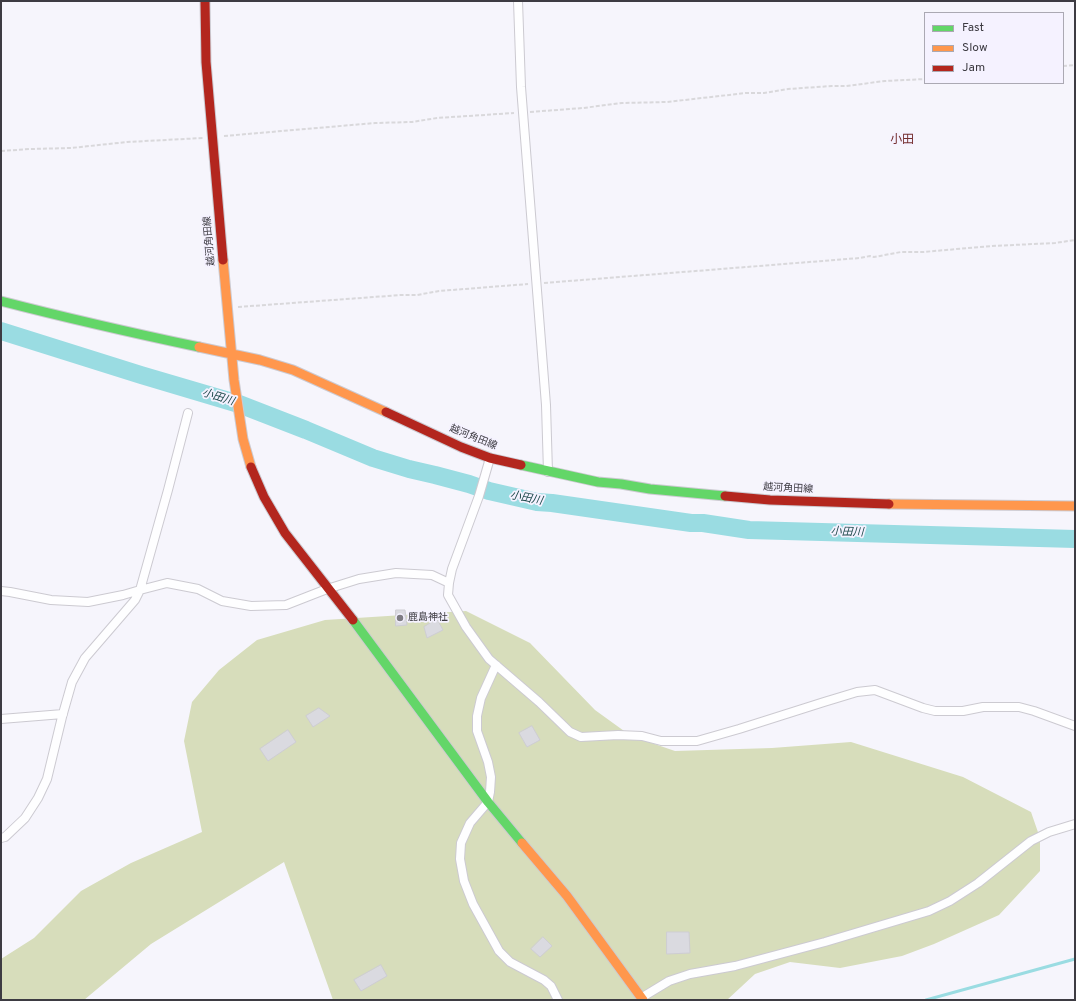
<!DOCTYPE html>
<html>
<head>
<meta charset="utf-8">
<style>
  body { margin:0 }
  #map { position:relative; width:1076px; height:1001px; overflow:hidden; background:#f6f5fc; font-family:Overpass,sans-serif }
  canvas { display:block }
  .frame { position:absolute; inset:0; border:2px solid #3d3b42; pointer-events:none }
  .legend { position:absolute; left:924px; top:12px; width:140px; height:72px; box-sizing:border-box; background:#f5f2ff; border:1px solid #aba9b3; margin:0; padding:5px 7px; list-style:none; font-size:12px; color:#3d3b42 }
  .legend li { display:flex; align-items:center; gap:8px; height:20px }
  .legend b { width:20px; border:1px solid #aba9b3 }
</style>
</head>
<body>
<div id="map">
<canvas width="1076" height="1001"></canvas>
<div class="frame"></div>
<ul class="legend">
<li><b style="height:5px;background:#63d668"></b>Fast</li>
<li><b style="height:5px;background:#ff974d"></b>Slow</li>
<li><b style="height:5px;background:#b3261e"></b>Jam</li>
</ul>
</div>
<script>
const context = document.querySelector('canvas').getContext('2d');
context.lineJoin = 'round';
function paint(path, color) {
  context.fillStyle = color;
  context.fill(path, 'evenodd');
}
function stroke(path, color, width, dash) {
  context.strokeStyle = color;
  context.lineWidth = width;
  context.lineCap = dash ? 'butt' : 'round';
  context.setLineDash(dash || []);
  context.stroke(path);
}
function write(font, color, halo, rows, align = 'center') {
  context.font = font + ' Overpass,"Noto Sans JP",sans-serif';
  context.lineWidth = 3.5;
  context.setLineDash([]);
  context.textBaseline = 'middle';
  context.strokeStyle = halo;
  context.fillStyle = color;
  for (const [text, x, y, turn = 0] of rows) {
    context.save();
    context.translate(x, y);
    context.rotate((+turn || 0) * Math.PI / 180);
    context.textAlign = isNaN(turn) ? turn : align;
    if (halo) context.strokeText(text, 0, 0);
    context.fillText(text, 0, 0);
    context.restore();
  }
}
const forest = new Path2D(`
  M466 611 530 643 595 710 631 736 675 751 772 748 851 742 963 777 1031 812 1040 838V871L999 915 934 944 902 956 840 968 790 962 755 974 727 1000H333L284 862 151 944 84 1000H1V959L34 938 81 891 131 863 202 832 184 741 192 702 219 670 257 640 325 620Z`);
const stream = new Path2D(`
  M926 1000 1075 959`);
const river = new Path2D(`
  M1 331 141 375 239 404 306 430 373 458 409 469 435 475 469 484 489 491 537 502 552 503 691 523H703L749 530 1075 539`);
const building = new Path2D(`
  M396 610H405L407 625 396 626Z
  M437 619 443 630 427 638 424 627Z
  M319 708 330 716 313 727 306 716Z
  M532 726 540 740 527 747 519 733Z
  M288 730 296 742 268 761 260 749Z
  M667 932H689L690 953 667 954Z
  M543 937 552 946 540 957 531 949Z
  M381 965 387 976 361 991 354 980Z`);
const path = new Path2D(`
  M1063 66 1075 65
  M530 112 583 108 622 103 667 102 746 93H764L788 89 832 86H846L885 81 925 79
  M224 136 375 123 412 122 437 118 514 113
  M1 151 30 149 71 148 127 142 203 138
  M544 283 860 258 870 256 874 257 901 252H923L992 246 1055 243 1075 240
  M238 307 401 295H417L439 291 528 284`);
const street = new Path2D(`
  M518 1 521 87 546 405 548 472
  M490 458 479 496 452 569 449 583 448 595 466 627 489 659 539 702 570 732 581 737 618 735 642 736 661 741H697L739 729 824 702 857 692 875 690 923 708 935 711H963L983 707H1019L1034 711 1075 726
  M1 591 10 592 51 600 88 602 123 595 140 590 167 583 198 589 222 601 251 606 286 605 327 589 359 579 396 573 432 575 449 583
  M496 665 481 698 477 716V731L488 762 491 777 490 792 488 802 470 823 461 843 460 859 464 881 473 904 499 951 510 962 544 980 551 986 558 1000
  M1 719 63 714
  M1 838 5 837 25 818 38 798 47 779 62 717 72 682 85 658 135 600 140 590 168 490 188 413
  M641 998 669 981 690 974 735 966 825 942 929 911 950 901 978 883 1031 841 1049 832 1075 824`);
const fast = new Path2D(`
  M1 301C67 318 133 333 199 347
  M521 465 598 482 621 484 650 489 725 496
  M353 620 488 802 522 843`);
const slow = new Path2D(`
  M223 260 234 380 243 439 251 467
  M199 347 260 360 293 370 386 412
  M889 504 1075 506
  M522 843 567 896 643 1000`);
const jam = new Path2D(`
  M205 1 206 62 223 260
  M386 412 461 447 490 458 521 465
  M251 467 264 497 285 533 353 620
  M725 496 770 500 889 504`);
const markers = [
  [400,618,4,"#7e7c83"]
];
const streetNames = [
  ["越河角田線",210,241,-95],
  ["越河角田線",473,438,22],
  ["越河角田線",788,489,3]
];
const poiNames = [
  ["鹿島神社",408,618]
];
const waterNames = [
  ["小田川",218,398,17],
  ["小田川",526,499,11],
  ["小田川",847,533,2]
];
const quarterNames = [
  ["小田",902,141]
];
paint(forest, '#d7ddbb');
stroke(stream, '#9adce2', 3);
stroke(river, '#9adce2', 18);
paint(building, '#dadae0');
stroke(building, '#cecdd3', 1);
stroke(street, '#cccad1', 10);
stroke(fast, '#cccad1', 11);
stroke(slow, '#cccad1', 11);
stroke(jam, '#cccad1', 11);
stroke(path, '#d9d8db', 2, [4, 2]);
stroke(street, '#fefeff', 8);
stroke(fast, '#63d668', 9);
stroke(slow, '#ff974d', 9);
stroke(jam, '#b3261e', 9);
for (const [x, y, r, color] of markers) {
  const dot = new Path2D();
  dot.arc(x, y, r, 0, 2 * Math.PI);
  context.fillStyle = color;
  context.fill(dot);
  stroke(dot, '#f5f2ff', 1.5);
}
write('10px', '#3d3b42', '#f5f2ff', streetNames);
write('10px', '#3d3b42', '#f5f2ff', poiNames, 'left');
write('italic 11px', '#1c484a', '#f5f2ff', waterNames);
write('12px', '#742e2d', '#f5f2ff', quarterNames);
</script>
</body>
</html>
